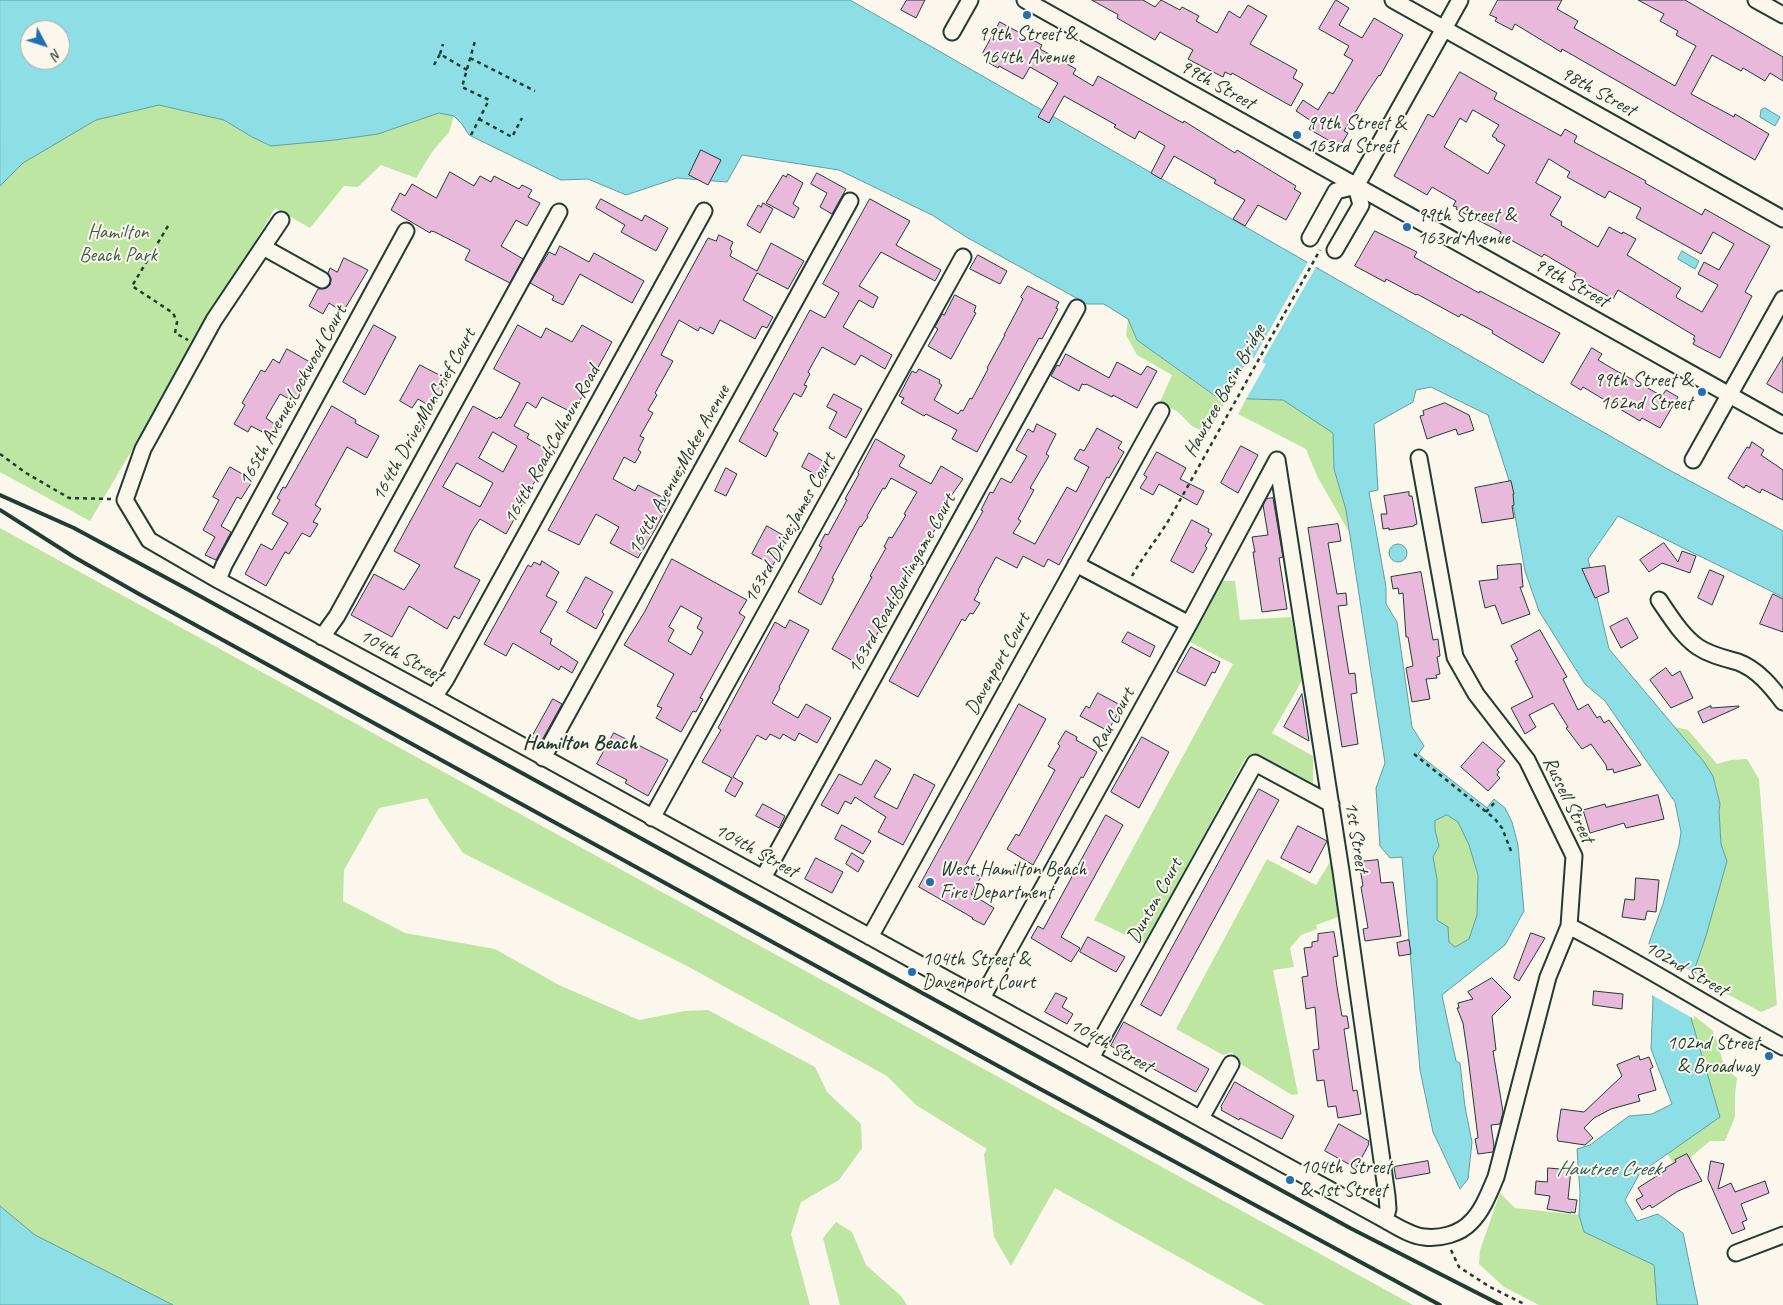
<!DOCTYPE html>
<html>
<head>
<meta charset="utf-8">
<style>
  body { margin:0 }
  #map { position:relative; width:1783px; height:1305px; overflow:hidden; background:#fbf7ec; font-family:Caveat,sans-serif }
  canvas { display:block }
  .north { position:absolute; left:20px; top:20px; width:50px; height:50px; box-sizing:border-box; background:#fbf7ec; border:1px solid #a3ada2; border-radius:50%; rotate:130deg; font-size:14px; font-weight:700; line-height:20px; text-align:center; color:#1f3d34 }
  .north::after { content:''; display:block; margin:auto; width:18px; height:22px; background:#1f6fb2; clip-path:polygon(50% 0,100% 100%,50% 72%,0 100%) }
</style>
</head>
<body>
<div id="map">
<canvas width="1783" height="1305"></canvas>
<div class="north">N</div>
</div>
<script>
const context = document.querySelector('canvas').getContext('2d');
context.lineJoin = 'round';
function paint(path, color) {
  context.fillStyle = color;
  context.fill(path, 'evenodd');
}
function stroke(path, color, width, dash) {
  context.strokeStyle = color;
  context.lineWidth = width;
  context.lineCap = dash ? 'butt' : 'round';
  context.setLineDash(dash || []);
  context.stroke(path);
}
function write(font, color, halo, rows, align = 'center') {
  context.font = font + ' Caveat,sans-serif';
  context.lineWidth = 4;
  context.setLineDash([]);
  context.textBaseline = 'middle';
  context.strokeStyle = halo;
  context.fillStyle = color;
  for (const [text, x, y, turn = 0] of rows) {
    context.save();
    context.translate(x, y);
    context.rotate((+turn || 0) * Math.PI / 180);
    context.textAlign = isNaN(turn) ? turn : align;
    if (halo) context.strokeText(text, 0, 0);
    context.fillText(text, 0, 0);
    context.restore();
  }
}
const green = new Path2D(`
  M159 105 224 120 252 137 271 146 335 140 378 134 439 113 454 116 449 132 432 152 416 178 381 165 358 187 344 186 310 228 275 208 90 521 0 472V186L23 163 96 120Z
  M1128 319 1137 340 1217 398 1227 399 1207 434 1192 426 1178 412 1160 402 1172 375 1137 355 1126 335Z
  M1246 399 1283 400 1333 433 1334 469 1346 510 1349 532 1317 476 1306 449 1238 414Z
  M0 528 1413 1305H1265L1055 1188 1011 1266 994 1237 984 1154 987 1149 916 1105 887 1076 687 966 463 853 438 817 427 798 379 808 344 870 343 901 405 933 495 949 559 985 639 1020 685 1011 708 1010 815 1067 827 1092 861 1124 862 1148 839 1180 801 1202 791 1234 810 1305H173L35 1235 0 1206Z
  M1219 581H1235L1240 620 1291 617 1303 679 1272 733 1313 756V783L1256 754 1246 757 1145 944 1094 920 1233 664 1188 641Z
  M1675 727 1688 730 1717 764 1731 760 1747 759 1759 779 1777 1005 1761 1012 1695 977 1696 965 1706 936 1727 861 1721 844 1719 811 1720 804 1713 776 1704 762Z
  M1447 815 1458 821 1469 845 1478 875 1477 915 1469 939 1454 947 1449 942 1448 927 1437 920V879L1433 857 1439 846 1435 830V820Z
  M1333 857 1338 917 1316 925 1317 929 1301 935 1290 948 1294 967 1273 970 1298 1094 1292 1095 1239 1063 1232 1052 1223 1055 1176 1029 1267 859 1316 885Z
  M1691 1013 1712 1030 1718 1043 1724 1067 1737 1078 1735 1095V1117L1725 1141H1710L1692 1156 1688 1183 1667 1154 1720 1117 1691 1018Z
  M1500 1193 1515 1208 1579 1215 1585 1232 1654 1265 1657 1305H1539L1504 1287 1479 1264 1480 1250Z
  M836 1222 852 1232 866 1265 901 1296 907 1305H840L823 1238Z`);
const water = new Path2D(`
  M0 0H850L1671 471 1783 531V597L1618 516 1588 559 1609 649 1704 762 1713 776 1720 804 1719 811 1721 844 1727 861 1706 936 1696 965 1691 1018 1720 1117 1640 1173 1625 1200 1637 1221 1658 1214 1683 1233 1698 1305H1657L1654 1265 1584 1232 1579 1215 1580 1193 1577 1149 1590 1145 1629 1116 1652 1114 1672 1104 1651 1049 1653 999 1649 943 1663 904 1679 845 1681 832 1675 802 1605 701 1585 684 1539 611 1525 571 1508 477 1488 415 1431 387 1416 390 1413 402 1374 424 1378 490 1369 492 1386 587V604L1397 622 1412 727 1424 746 1418 754 1487 808 1494 799 1505 808 1512 822 1518 845 1524 911 1505 945 1442 995 1456 1061 1460 1063 1465 1107 1472 1142 1468 1179 1460 1189 1433 1132 1420 1070 1402 857 1390 858 1380 846 1376 788 1385 763 1346 510 1334 469 1333 433 1283 400 1218 398 1137 340 1128 319 1104 304H1087L968 238 932 215 839 170 742 155 727 182 677 178 626 195 588 179 561 180 469 135 462 124 454 116 439 113 378 134 335 140 271 146 252 137 224 120 159 105 96 120 23 163 0 186ZM30 30H60V60H30ZM1447 815 1458 822 1469 845 1478 875 1477 915 1469 939 1455 947 1449 942 1448 927 1437 920V879L1433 857 1439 846 1435 830V821Z
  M1765 108 1780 117 1775 126 1760 117 1761 110Z
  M1682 251 1699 261 1695 269 1678 259Z
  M1389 553a9 9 0 1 1 18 0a9 9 0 1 1-18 0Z
  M0 1206 35 1235 173 1305H0Z`);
const pier = new Path2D(`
  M1309 260 1317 265 1262 362 1266 364 1245 401 1225 402 1250 356 1254 358Z
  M1647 948 1698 975 1694 1019 1650 994Z`);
const building = new Path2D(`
  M907 0H925L916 18 901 10Z
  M1092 0H1143L1155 7 1161 0 1180 10 1182 7 1199 16 1196 21 1217 33 1229 11 1240 18 1248 5 1267 16 1250 44 1297 70 1293 78 1303 84 1291 106 1232 73 1231 75 1225 72 1223 77 1203 67 1188 59 1193 50 1160 32 1155 40 1117 18 1118 15Z
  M1336 0 1349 8 1339 25 1362 38 1374 18 1403 35 1380 76 1379 75 1365 96 1344 131 1348 133 1340 147 1309 129 1313 122 1296 111 1303 100 1318 110 1329 92 1333 94 1353 60 1344 55 1349 46 1319 29Z
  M1498 0H1562L1557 9 1578 21 1574 28 1675 86 1696 46 1676 35 1678 31 1660 21 1664 14 1638 0H1685L1783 57V81L1770 73 1765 81 1743 68 1741 71 1712 55 1691 94 1734 117 1735 114 1769 134 1755 160 1562 49 1561 52 1515 24 1512 30 1495 21 1497 18 1490 15Z
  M1000 22 1042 45 1040 49 1076 69 1073 74 1093 86 1098 76 1183 123 1184 121 1235 153 1237 150 1296 186 1294 189 1301 193 1286 220 1258 205 1245 226 1233 219 1245 200 1214 183 1216 180 1174 156 1161 179 1151 173 1165 146 1139 131 1135 139 1114 127 1116 125 1064 96 1049 123 1038 117 1058 83 1030 67 1023 79 999 66 998 68 989 63 983 53Z
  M1460 72 1497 93 1494 99 1561 136 1565 129 1577 136 1574 142 1646 181 1645 183 1702 215 1705 209 1770 246 1745 292 1752 296 1720 358 1693 344 1695 340 1693 339 1695 336 1618 290 1613 299 1574 277 1576 273 1544 254 1542 257 1500 234 1501 232 1456 209 1457 207 1453 206 1456 201 1432 187 1427 195 1394 176 1428 114 1433 117ZM1473 110 1499 125 1492 136 1497 139 1496 140 1505 145 1488 174 1444 147 1460 118 1466 122ZM1549 159 1570 172 1567 177 1605 198 1609 191 1641 208 1636 218 1701 254 1713 232 1734 244 1719 270 1704 262 1698 274 1718 285 1702 312 1677 298 1676 296 1681 288 1627 255 1636 239 1623 232 1622 234 1609 227 1598 247 1561 225 1562 222 1550 215 1561 197 1536 183Z
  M701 150 721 160 708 185 689 175Z
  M450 172 474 186 480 176 491 182 494 176 519 189 522 185 532 190 528 197 540 203 527 226 516 220 501 246 523 259 510 283 465 260 470 250 435 232 431 231 430 233 391 210 400 193 405 196 412 184 436 198Z
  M817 173 846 189 832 214 820 207 827 193 811 184Z
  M788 174 803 183 793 204 799 208 794 218 766 203 783 175 786 177Z
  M601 199 642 221 645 215 668 228 656 251 621 232 625 225 596 208Z
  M870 199 910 221 896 245 941 270 935 281 881 252 859 286 878 297 873 308 859 300 843 327 892 355 885 369 861 355 855 365 822 347 808 372 810 374 804 385 807 386 801 397 794 393 773 430 778 433 766 457 739 441 810 310 825 318 839 293 823 284Z
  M763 203 773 209 760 233 747 225 758 205 761 207Z
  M1375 231 1417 252 1414 257 1479 293 1480 291 1560 333 1543 363 1492 333 1493 331 1461 314 1459 317 1417 294 1416 295 1386 279 1385 282 1355 266Z
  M719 235 733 242 730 249 732 251 730 256 757 271 771 243 804 261 788 289 757 273 743 300 773 317 767 328 762 326 755 339 720 320 713 334 700 327 698 331 679 320 661 355 673 361 655 393 657 395 648 410 653 413 640 436 644 438 638 450 641 452 635 463 624 457 613 479 635 491 638 485 670 501 656 528 638 558 610 543 619 527 596 514 579 545 548 530 708 238 716 241Z
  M560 246 589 262 594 253 644 281 632 303 580 274 563 305 552 300 554 296 530 283 549 252 555 255Z
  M978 255 1007 271 1000 284 970 269Z
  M344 258 368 270 343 312 329 303 323 314 309 306 318 289 326 288 330 285 331 279 328 273 330 268 337 272Z
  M1028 286 1059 302 1056 308 1058 309 1042 339 1039 338 977 452 952 439 957 430 926 414 924 416 901 403 904 398 899 396 912 371 916 373 919 369 940 380 939 383 942 385 934 400 958 414 961 410 963 411 970 398 972 399 988 369 987 368 1005 335H1004L1023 299 1021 297Z
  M955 295 976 306 974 312 976 313 951 359 928 346 938 329 935 327 942 314 944 315Z
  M374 325 396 337 365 395 343 382Z
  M518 325 541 338 546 328 572 342 582 325 612 342 573 413 542 397 536 408 527 402 514 426 529 434 527 438 551 452 506 534 480 519 472 531 454 567 480 580 459 619 454 616 447 629 409 606 392 637 351 615 374 574 404 590 420 565 394 551 473 406 497 419 499 417 501 418 515 393 520 383 494 369ZM493 432 517 446 503 472 479 458ZM457 463 493 483 480 507 443 487Z
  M1592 348 1602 354 1598 360 1615 370 1662 396 1666 390 1678 397 1660 428 1642 418 1640 421 1583 387 1581 390 1571 384Z
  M287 349 315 365 295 402 280 394 266 418 280 428 274 438 251 426 248 432 234 424 245 405 242 403 261 370 265 372 273 359 279 363Z
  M1066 354 1109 378 1117 362 1141 375 1147 366 1157 371 1137 408 1113 395 1112 397 1086 384 1085 385 1082 384 1079 391 1051 376 1057 365 1059 366Z
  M1783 357V393L1767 384Z
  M420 365 449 380 433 408 418 399 412 408 400 401Z
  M834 394 862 409 846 438 829 428 837 412 827 407Z
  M1445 403 1469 415 1474 430 1458 435 1456 429 1427 439 1420 416 1424 415 1423 411Z
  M332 406 356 420 355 423 379 436 367 458 347 447 315 505 321 509 313 522 318 524 310 537 302 533 289 554 285 552 266 586 245 574 261 544 272 550 288 523 272 514 280 500 277 498 283 487 285 488Z
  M1037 424 1056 434 1046 454 1049 456 1030 488 1034 490 1018 519 1021 521 1013 533 1035 544 1067 487 1076 492 1089 467 1074 459 1080 449 1084 451 1097 428 1122 442 1118 448 1124 452 1109 478 1107 477 1059 565 1048 559 1044 567 1023 556 1017 568 996 557 978 590 979 591 974 600 980 603 973 614 970 613 965 621 962 619 918 697 889 681 983 511 981 510 990 492 993 493 1001 478 1011 483 1027 456 1016 450 1028 429 1033 432Z
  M876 439 905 456 899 466 931 484 941 466 963 479 949 499 946 498 933 522 938 524 860 665 832 649 872 577 870 576 886 548 884 547 889 537 892 538 906 515 904 514 917 492 891 478 885 489 883 488 867 516 868 517 861 527 860 526 832 578 834 579 821 605 798 592 822 547 819 546 825 534 828 535 847 500 845 499 859 474 858 473Z
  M1752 442 1764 450 1761 455 1783 470V500L1762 489 1760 493 1746 485 1744 488 1728 478 1747 447 1749 448Z
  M1241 446 1258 455 1238 493 1221 483Z
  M1157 452 1186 468 1180 479 1204 491 1197 505 1159 484 1153 495 1140 488 1147 477 1144 475Z
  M809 453 831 466 824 479 802 467Z
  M230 467 253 480 241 499 237 497 221 526 231 532 216 560 205 555 215 537 203 530 219 500 213 497Z
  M726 468 737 474 726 496 715 491Z
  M1511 481 1514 494H1513L1514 505 1512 506 1514 518 1482 523 1475 488Z
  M1409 492V496H1412L1417 524 1414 525V526L1389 530V528L1383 529 1381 514H1387L1384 496Z
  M1273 498 1283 557 1279 558 1287 609 1262 612 1253 552H1255L1252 537 1268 535 1263 505 1266 499Z
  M1192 520 1209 529 1208 532 1212 534 1205 546 1207 548 1193 573 1171 561Z
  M1338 524 1341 541 1328 543 1337 594 1346 593 1347 605 1338 606 1349 674 1355 673 1357 693 1351 694 1358 744 1342 747 1308 528Z
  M767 526 788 538 773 565 752 554Z
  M1664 543 1678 562 1682 551 1696 556 1690 573 1662 563 1649 572 1640 560Z
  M672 559 747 600 739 613 745 617 700 698 703 699 696 712 693 711 681 732 656 718 662 708 657 706 674 674 624 645 644 613ZM681 606 702 618 697 628 703 632 691 655 668 641 674 630 669 627Z
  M542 561 559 572 546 596 557 602 540 632 552 639 550 644 578 662 572 673 561 666 559 670 513 643 506 656 484 644 528 565 531 567 534 562 540 565Z
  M1521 564 1523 587H1520L1530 614 1502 624 1495 605 1485 608 1479 581 1498 579 1497 566Z
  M1605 566 1609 592 1595 598 1582 569Z
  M1710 570 1724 576 1712 605 1698 598Z
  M1421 572 1433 640 1438 639 1440 656 1437 657 1440 674 1436 675 1437 678 1426 679 1430 699 1412 702 1406 668 1413 666 1408 637H1406L1403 593 1399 594 1398 588 1393 589 1391 577Z
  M586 577 613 592 602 612 604 614 596 629 567 612Z
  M1773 594 1783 599V632L1760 624Z
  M1627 618 1638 638 1621 648 1610 627Z
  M790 620 809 630 779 687 780 688 772 703 798 718 806 704 831 718 817 743 799 733 795 741 783 734 780 739 770 734 766 740 757 735 733 777 743 783 735 797 725 791 732 778 702 762 721 730 718 728 775 622 785 628Z
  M1540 630 1567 677 1563 679 1578 710 1588 704 1597 718 1600 716 1604 723 1609 720 1641 765 1614 773 1613 769 1607 770 1606 765 1591 744 1582 749 1566 728 1568 727 1553 703 1529 715 1536 727 1525 734 1511 708 1533 697 1515 661 1518 660 1511 646Z
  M1128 632 1155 646 1150 657 1122 642Z
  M1191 647 1220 662 1215 673 1212 672 1205 686 1177 672Z
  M1666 668 1672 676 1680 671 1693 698 1671 708 1650 680Z
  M1098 693 1122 706 1108 731 1080 716 1086 706 1089 708Z
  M1302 694 1309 741 1284 727Z
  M553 699 562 704 541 742 532 737Z
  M1019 704 1046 719 964 868 981 877 971 894 994 908 984 925 972 919 973 918 919 887Z
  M1711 706V708L1739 706V707L1703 723 1698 712Z
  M1066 731 1077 737 1076 740 1097 752 1083 778 1081 777 1033 865 1007 849 1016 834 1019 836 1055 770 1048 766 1060 746 1058 744Z
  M614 733 668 760 648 796 625 783 627 780 597 764Z
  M1142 737 1169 752 1139 808 1111 792Z
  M1483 742 1505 761 1497 770 1499 772 1497 775 1500 778 1488 791 1461 767Z
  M876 760 891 769 874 797 897 809 914 774 935 785 903 845 878 832 886 817 855 797 851 804 845 801 838 814 821 805 839 774 861 785Z
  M1259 789 1279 800 1161 1016 1141 1005Z
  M1658 795 1664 819 1626 828 1624 823 1590 833 1583 810 1605 804 1606 807Z
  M763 804 785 816 779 828 756 816Z
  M1106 815 1123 825 1061 937 1080 948 1071 962 1031 938 1038 926 1043 929Z
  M842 825 871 841 863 854 835 839Z
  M1298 826 1327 841 1310 873 1281 858Z
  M852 853 864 861 858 872 846 864Z
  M816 858 843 872 832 893 805 879Z
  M1378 860 1381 883 1393 882 1401 936 1365 941 1363 929 1368 928 1361 887 1363 886 1359 862Z
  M1636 878 1659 880 1656 912 1647 911 1645 920 1622 917 1625 899 1634 900Z
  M1334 932 1338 956 1333 957 1337 987 1342 1016H1347L1349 1028 1344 1029 1353 1091 1357 1090 1361 1114 1338 1118 1336 1106 1328 1107 1324 1080 1317 1081 1313 1050 1319 1049 1315 1007 1306 1009 1302 977 1308 976 1304 948 1312 947V942L1318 941V934Z
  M1531 933 1545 938 1519 981 1514 978Z
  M1088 937 1125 957 1116 972 1080 952Z
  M1409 940 1411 954 1399 956 1397 943Z
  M1492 978 1511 997 1492 1016 1496 1050 1493 1051 1503 1112 1500 1124 1491 1125 1494 1146 1493 1152 1478 1154 1475 1139 1478 1138 1468 1057 1463 1023 1457 1008H1459L1458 1003 1473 999 1468 992Z
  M1594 991 1623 994 1622 1009 1593 1005Z
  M1056 993 1067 998 1062 1007 1073 1014 1067 1024 1045 1012Z
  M1124 1022 1209 1069 1196 1092 1111 1046Z
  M1639 1056 1640 1060 1649 1057 1653 1067 1650 1069 1656 1090 1638 1095 1640 1101 1611 1109 1594 1118 1584 1128 1593 1138 1585 1145 1558 1141 1557 1136 1561 1109 1584 1112 1622 1076 1617 1065Z
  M1235 1082 1294 1116 1282 1139 1240 1118 1239 1120 1221 1110 1222 1108 1221 1107Z
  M1339 1124 1369 1141 1368 1143 1369 1144 1356 1168 1325 1151Z
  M1687 1154 1702 1181 1678 1191 1652 1208 1650 1205 1642 1210 1636 1200 1643 1196 1638 1188 1666 1170 1665 1168 1676 1162 1675 1160Z
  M1428 1161 1430 1173 1396 1179 1394 1167Z
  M1711 1161 1724 1164 1718 1189 1731 1183 1735 1192 1765 1181 1769 1193 1741 1204 1747 1220 1742 1222 1745 1229 1732 1234 1708 1179Z
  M1548 1168 1571 1170 1568 1199 1577 1200 1575 1213 1571 1212V1213L1547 1209 1550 1196 1535 1194 1536 1181 1547 1182Z`);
const path = new Path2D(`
  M440 54 443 44
  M470 58 535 91
  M434 65 440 54 467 70
  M479 119 512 137 522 118
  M471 135 489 100 462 87 475 41
  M168 226 132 286 173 313 177 322 175 333 188 340
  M0 454 26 473 69 498 111 499
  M1132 576C1143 556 1158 538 1170 518L1320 250
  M1414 754 1495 819 1502 828 1511 851
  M1486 812 1496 801
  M1451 1250 1459 1267 1490 1287 1526 1305`);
const minor = new Path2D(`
  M1025 0 1783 425
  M1393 0 1783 219
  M1756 0 1783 15
  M952 32 970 0
  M281 220 214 320 143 449 125 500 149 540 218 580 434 697 1385 1220C1396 1226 1411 1236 1424 1237 1440 1239 1460 1234 1471 1222 1483 1210 1489 1193 1496 1177L1548 977 1569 926 1574 856 1527 760 1476 694 1455 657 1419 458
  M1310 238 1336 191 1356 186
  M263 247 322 280
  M1335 250 1361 205 1356 186 1460 0
  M1277 460 1341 871 1387 1196 1388 1209 1385 1220
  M1693 460 1783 299
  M1076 564 1189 624
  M218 580 224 565 406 231
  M1659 600C1670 616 1682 636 1698 647 1710 655 1724 658 1738 662 1757 669 1771 686 1783 702
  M322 637 337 616 559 212
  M434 697 446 679 704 211
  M543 758 850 201
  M652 818 963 257
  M763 878 1077 308
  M1569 926C1642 964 1711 1008 1783 1047
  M870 937 1161 411
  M982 998 1189 624 1277 460
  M1091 1058 1255 763 1331 804
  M1201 1118 1231 1064
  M1736 1253 1783 1235`);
const rail = new Path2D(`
  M0 495 74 528 187 589 1350 1228 1501 1305
  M0 510 74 557 139 594 1031 1084 1440 1305`);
const markers = [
  [1027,15,5,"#1f6fb2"],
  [1297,135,5,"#1f6fb2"],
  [1407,227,5,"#1f6fb2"],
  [1702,392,5,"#1f6fb2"],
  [930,882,5,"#1f6fb2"],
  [912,972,5,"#1f6fb2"],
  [1769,1056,5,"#1f6fb2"],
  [1290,1180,5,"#1f6fb2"]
];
const poiNames = [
  ["99th Street &",1027,35,"center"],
  ["164th Avenue",1027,58,"center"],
  ["99th Street &",1307,124],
  ["163rd Street",1307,147],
  ["99th Street &",1417,216],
  ["163rd Avenue",1417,239],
  ["99th Street &",1692,381,"right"],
  ["162nd Street",1692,404,"right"],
  ["West Hamilton Beach",940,870],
  ["Fire Department",940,893],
  ["104th Street &",922,960],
  ["Davenport Court",922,983],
  ["102nd Street",1759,1044,"right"],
  ["& Broadway",1759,1067,"right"],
  ["104th Street",1300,1168],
  ["& 1st Street",1300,1191]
];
const streetNames = [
  ["99th Street",1217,85,29],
  ["98th Street",1598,92,29],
  ["99th Street",1571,283,29],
  ["Hawtree Basin Bridge",1225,391,-61],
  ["165th Avenue;Lockwood Court",293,396,-61],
  ["164th Drive;MonCrief Court",424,415,-61],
  ["164th Road;Calhoun Road",552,445,-61],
  ["164th Avenue;Mckee Avenue",679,470,-61],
  ["163rd Drive;James Court",790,528,-61],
  ["163rd Road;Burlingame Court",902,584,-61],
  ["104th Street",401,656,28],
  ["Davenport Court",998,664,-61],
  ["Rau Court",1113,720,-61],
  ["Russell Street",1568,800,64],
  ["1st Street",1356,837,81],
  ["104th Street",756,851,29],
  ["Dunton Court",1155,901,-61],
  ["102nd Street",1686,969,30],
  ["104th Street",1111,1046,29]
];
const parkNames = [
  ["Hamilton",118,233],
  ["Beach Park",118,256]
];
const neighbourhoodNames = [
  ["Hamilton Beach",580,743]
];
const waterNames = [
  ["Hawtree Creek",1608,1169]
];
paint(green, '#bde6a2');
paint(water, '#8ddfe5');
stroke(water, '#619e9e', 1);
paint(pier, '#fbf7ec');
paint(building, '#e9b9db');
stroke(building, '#1f3d34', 1);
stroke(minor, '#1f3d34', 19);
stroke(path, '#1f3d34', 2.5, [4, 4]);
stroke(minor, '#fbf7ec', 15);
stroke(rail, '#1f3d34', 4);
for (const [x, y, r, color] of markers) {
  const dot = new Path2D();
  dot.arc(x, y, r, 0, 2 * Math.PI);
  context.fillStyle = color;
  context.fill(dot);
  stroke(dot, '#fbf7ec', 2);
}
write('20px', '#1f3d34', '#fbf7ec', poiNames, 'left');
write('20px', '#1f3d34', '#fbf7ec', streetNames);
write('20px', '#3f5f4a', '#fbf7ec', parkNames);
write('bold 21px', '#1f3d34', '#fbf7ec', neighbourhoodNames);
write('italic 21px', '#355d57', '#fbf7ec', waterNames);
</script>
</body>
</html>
